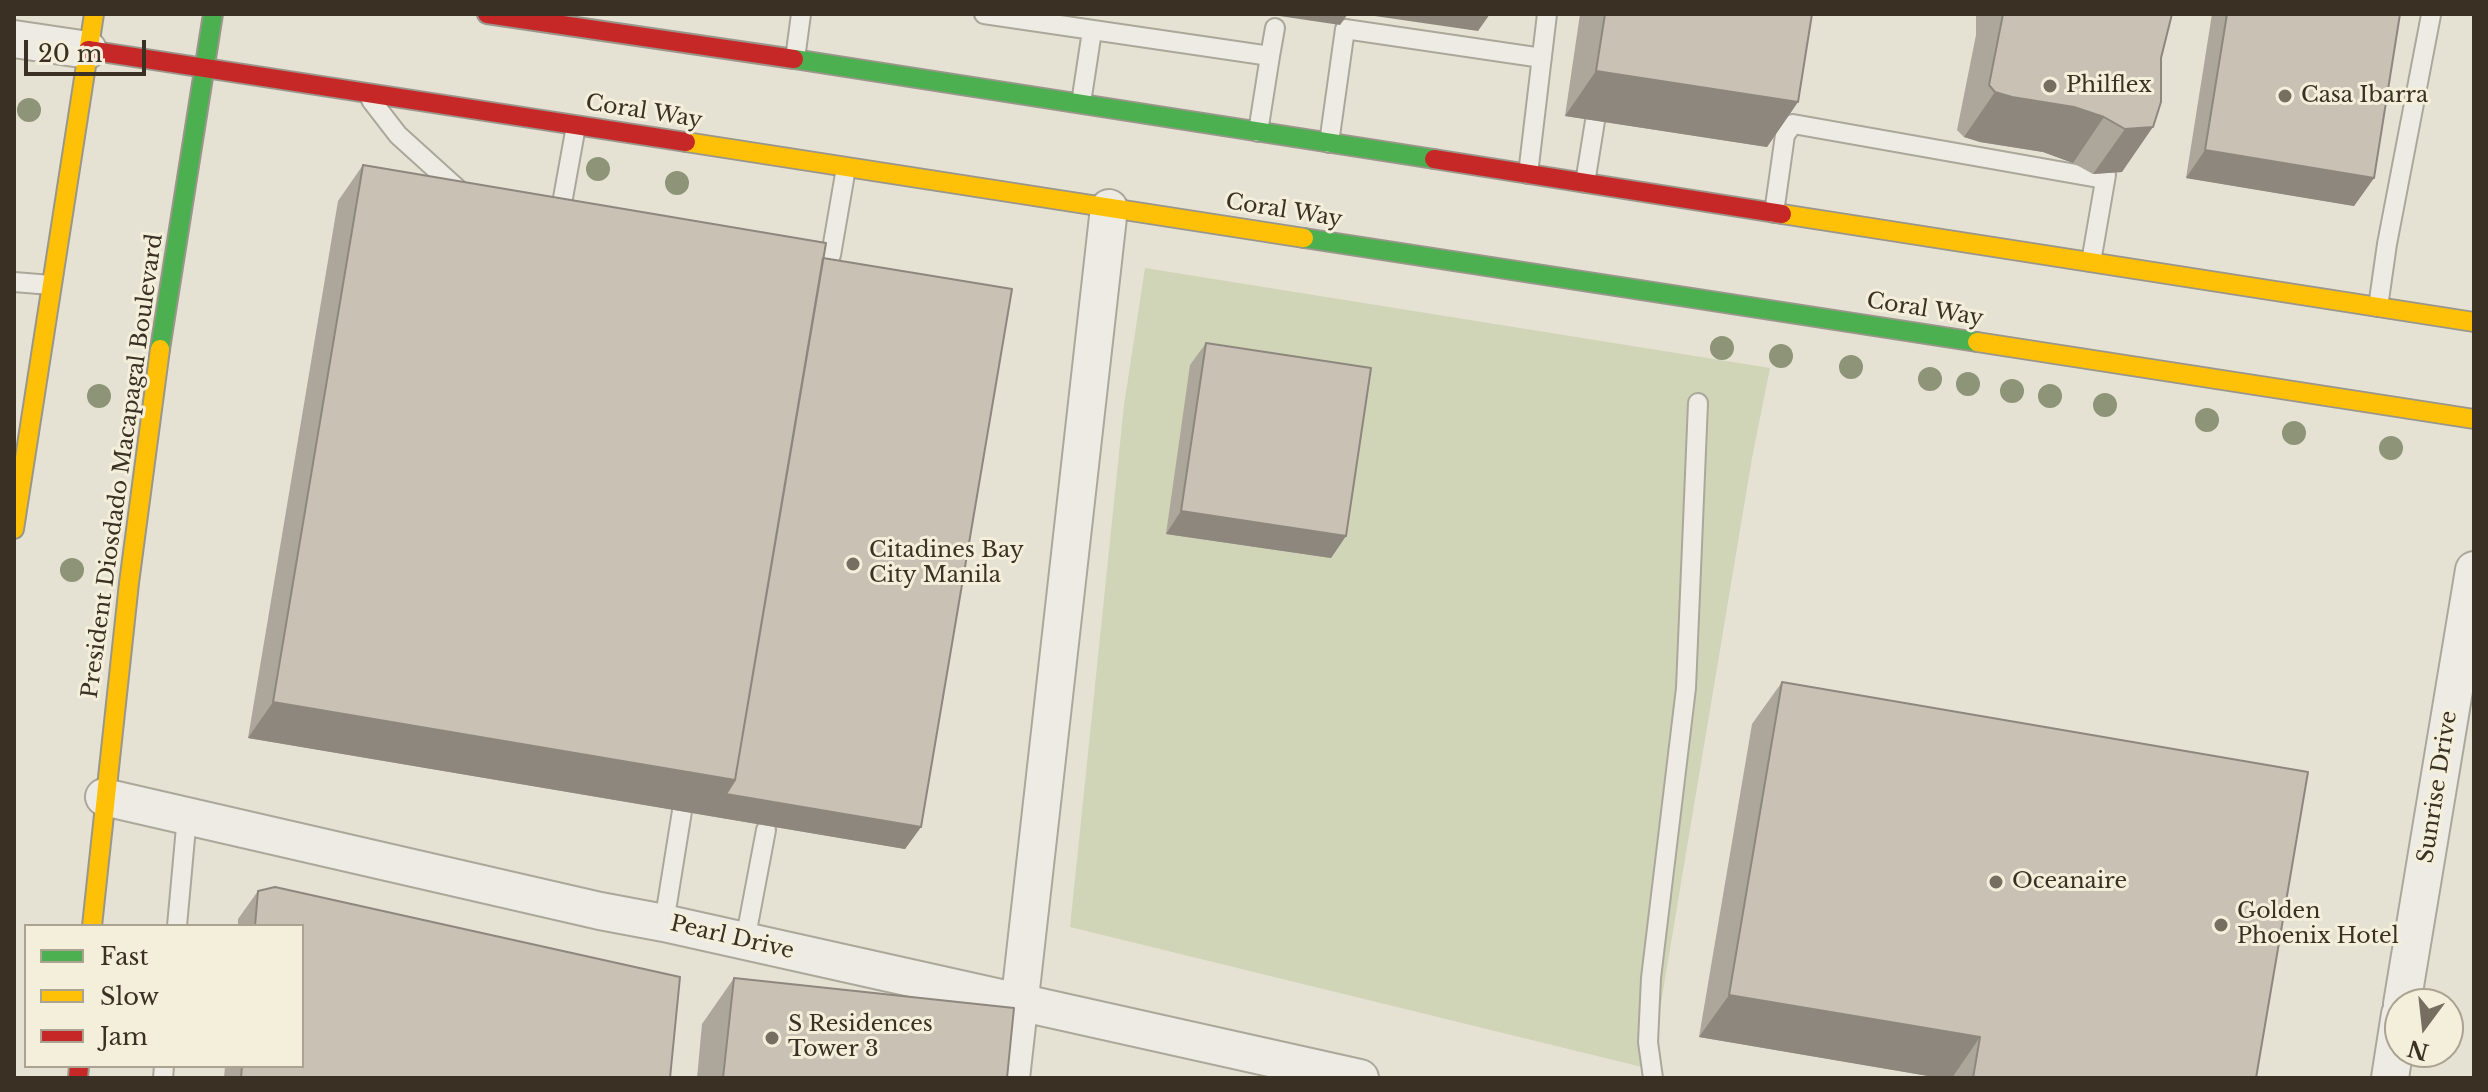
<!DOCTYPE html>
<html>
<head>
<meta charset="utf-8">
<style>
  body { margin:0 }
  #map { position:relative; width:2488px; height:1092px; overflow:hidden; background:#e5e2d3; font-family:"Libre Baskerville",serif }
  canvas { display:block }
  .frame { position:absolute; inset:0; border:16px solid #3a3023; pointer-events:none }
  .legend { position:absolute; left:24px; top:924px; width:280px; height:144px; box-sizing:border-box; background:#f4efdb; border:2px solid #aaa391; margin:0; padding:10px 14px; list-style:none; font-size:24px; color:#3a3023 }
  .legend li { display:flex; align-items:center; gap:16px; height:40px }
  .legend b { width:40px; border:2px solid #aaa391 }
  .north { position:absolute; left:2384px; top:988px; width:80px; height:80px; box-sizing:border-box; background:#f4efdb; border:2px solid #aaa391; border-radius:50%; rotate:195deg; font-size:22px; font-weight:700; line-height:32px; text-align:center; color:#3a3023 }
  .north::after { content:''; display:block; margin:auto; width:28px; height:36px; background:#766e61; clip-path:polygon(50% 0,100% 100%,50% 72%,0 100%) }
  .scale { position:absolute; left:24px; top:40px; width:122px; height:36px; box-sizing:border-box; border:4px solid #3a3023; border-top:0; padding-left:10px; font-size:24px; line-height:28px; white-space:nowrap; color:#3a3023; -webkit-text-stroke:6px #f4efdb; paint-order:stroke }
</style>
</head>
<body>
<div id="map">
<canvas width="2488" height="1092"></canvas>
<div class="frame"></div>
<ul class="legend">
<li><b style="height:10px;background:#4caf50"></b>Fast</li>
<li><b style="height:10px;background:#ffc107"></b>Slow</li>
<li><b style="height:10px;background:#c62828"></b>Jam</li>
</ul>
<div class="north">N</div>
<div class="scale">20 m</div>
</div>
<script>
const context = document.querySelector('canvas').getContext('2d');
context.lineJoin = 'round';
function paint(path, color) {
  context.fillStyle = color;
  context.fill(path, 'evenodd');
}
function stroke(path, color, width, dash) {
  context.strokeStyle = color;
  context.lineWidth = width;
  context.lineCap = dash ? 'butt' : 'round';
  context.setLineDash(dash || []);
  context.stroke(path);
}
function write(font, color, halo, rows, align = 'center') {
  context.font = font + ' "Libre Baskerville",serif';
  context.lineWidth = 6;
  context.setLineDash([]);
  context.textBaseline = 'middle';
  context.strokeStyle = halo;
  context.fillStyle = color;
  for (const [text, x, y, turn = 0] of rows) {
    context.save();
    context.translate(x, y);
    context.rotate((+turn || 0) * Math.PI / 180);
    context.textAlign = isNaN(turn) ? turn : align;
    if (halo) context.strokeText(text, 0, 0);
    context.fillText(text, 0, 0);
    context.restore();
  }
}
const green = new Path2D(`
  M1145 268 1770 368 1752 458 1650 1069 1070 927 1124 405Z`);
const lane = new Path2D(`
  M984 14 1270 56 1258 132
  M1270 56 1275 28
  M795 59 801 14
  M371 100 398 135 461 192 466 193
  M1081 103 1092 31
  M1329 143 1345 29 1542 58
  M1528 174 1547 14
  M1585 183 1595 121
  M561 209 576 126
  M1774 213 1785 135 1793 124 2104 179
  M803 250 831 255 846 168
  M2091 262 2106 175
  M14 282 51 285
  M2378 307 2387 244 2431 15
  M664 923 682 811
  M177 926 187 816
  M745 941 766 830
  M163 1078 164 1066
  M1653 1078 1648 1042 1651 978 1686 688 1698 403`);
const street = new Path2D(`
  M14 39 88 50
  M104 797 600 911 664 923 1360 1078
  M2402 1004 2474 570
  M1011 1078 1109 208
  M2390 1078 2400 1014`);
const fast = new Path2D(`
  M794 59 1434 159
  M1304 238 1977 342
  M160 349 213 14`);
const slow = new Path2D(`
  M686 142 1304 238
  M1782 214 2474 322
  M1977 342 2474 419
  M14 529 94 14
  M92 926 129 583 160 349`);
const jam = new Path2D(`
  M487 14 794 59
  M88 50 686 142
  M1434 159 1782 214
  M78 1078 79 1066`);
const trees = [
  [29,110],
  [598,169],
  [677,183],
  [1722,348],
  [1781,356],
  [1851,367],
  [1930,379],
  [1968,384],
  [2012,391],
  [99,396],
  [2050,396],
  [2105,405],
  [2207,420],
  [2294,433],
  [2391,448],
  [72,570]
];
const wall = new Path2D(`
  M1580 14H1812L1798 102 1767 147 1565 116Z
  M1976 14H2172L2122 172 2093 174 2073 163 2043 152 1980 142 1964 137 1957 130 1976 35Z
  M2212 14H2400L2374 178 2354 206 2186 178Z
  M363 165 823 258 921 827 905 849 248 738 338 201Z
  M1206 343 1346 536 1331 558 1166 534 1190 365Z
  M1782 682 2256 1078H1940L1699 1037 1752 724Z
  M258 891 670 1078H224L225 1066H302V926H238V919Z
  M734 978 1007 1078H697L702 1024Z`);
const shadedWall = new Path2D(`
  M1266 14H1348L1340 25Z
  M1361 14H1490L1478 31Z
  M1596 71 1798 102 1767 147 1565 116Z
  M1995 92 2074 107 2104 117 2073 163 2043 152 1980 142 1964 137Z
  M2153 127 2122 172 2093 174 2125 129Z
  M2205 150 2374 178 2354 206 2186 178Z
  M1181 511 1346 536 1331 558 1166 534Z
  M273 702 735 780 921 827 905 849 248 738Z
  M1729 995 1980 1037 1952 1078H1940L1699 1037Z`);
const building = new Path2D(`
  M1605 14H1812L1798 102 1596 71Z
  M2003 14H2172L2161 58V102L2153 127 2125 129 2104 117 2074 107 2012 97 1995 92 1989 85Z
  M2227 14H2400L2374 178 2205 150Z
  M363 165 826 243 735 780 273 702Z
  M823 258 1012 289 921 827 726 794 735 780Z
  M1206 343 1371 368 1346 536 1181 511Z
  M1782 682 2308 772 2256 1078H1973L1980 1037 1729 995Z
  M275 887 680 977 670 1078H241L242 1066H302V926H255L258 891Z
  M734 978 1014 1008 1007 1078H723Z`);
const markers = [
  [2050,86,8,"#766e61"],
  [2285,96,8,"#766e61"],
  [853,564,8,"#766e61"],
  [1996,882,8,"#766e61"],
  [2221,925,8,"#766e61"],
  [772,1038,8,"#766e61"]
];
const poiNames = [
  ["Philflex",2066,86],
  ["Casa Ibarra",2301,96],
  ["Citadines Bay",869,551],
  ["City Manila",869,576],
  ["Oceanaire",2012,882],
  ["Golden",2237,912],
  ["Phoenix Hotel",2237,937],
  ["S Residences",788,1025],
  ["Tower 3",788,1050]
];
const streetNames = [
  ["Coral Way",644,112,9],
  ["Coral Way",1284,211,9],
  ["Coral Way",1925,310,9],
  ["President Diosdado Macapagal Boulevard",123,466,-82],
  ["Sunrise Drive",2438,787,-81],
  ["Pearl Drive",732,938,13]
];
paint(green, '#d1d5b7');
stroke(lane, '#aba79b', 22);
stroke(street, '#aba79b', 40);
stroke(fast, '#9a968b', 22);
stroke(slow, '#9a968b', 22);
stroke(jam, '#9a968b', 22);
stroke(lane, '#eeebe4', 18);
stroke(street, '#eeebe4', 36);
stroke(fast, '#4caf50', 18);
stroke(slow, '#ffc107', 18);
stroke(jam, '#c62828', 18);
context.fillStyle = '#8e9477';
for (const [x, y] of trees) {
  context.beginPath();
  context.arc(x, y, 12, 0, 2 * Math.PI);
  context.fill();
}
paint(wall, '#ada69b');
paint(shadedWall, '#8d877e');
paint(building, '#c9c1b4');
stroke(building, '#8d877e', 2);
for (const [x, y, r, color] of markers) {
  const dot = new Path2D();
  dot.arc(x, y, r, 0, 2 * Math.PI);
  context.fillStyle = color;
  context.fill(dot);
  stroke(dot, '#f4efdb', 3);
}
write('22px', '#3a3023', '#f4efdb', poiNames, 'left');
write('22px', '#3a3023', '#f4efdb', streetNames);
</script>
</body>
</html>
